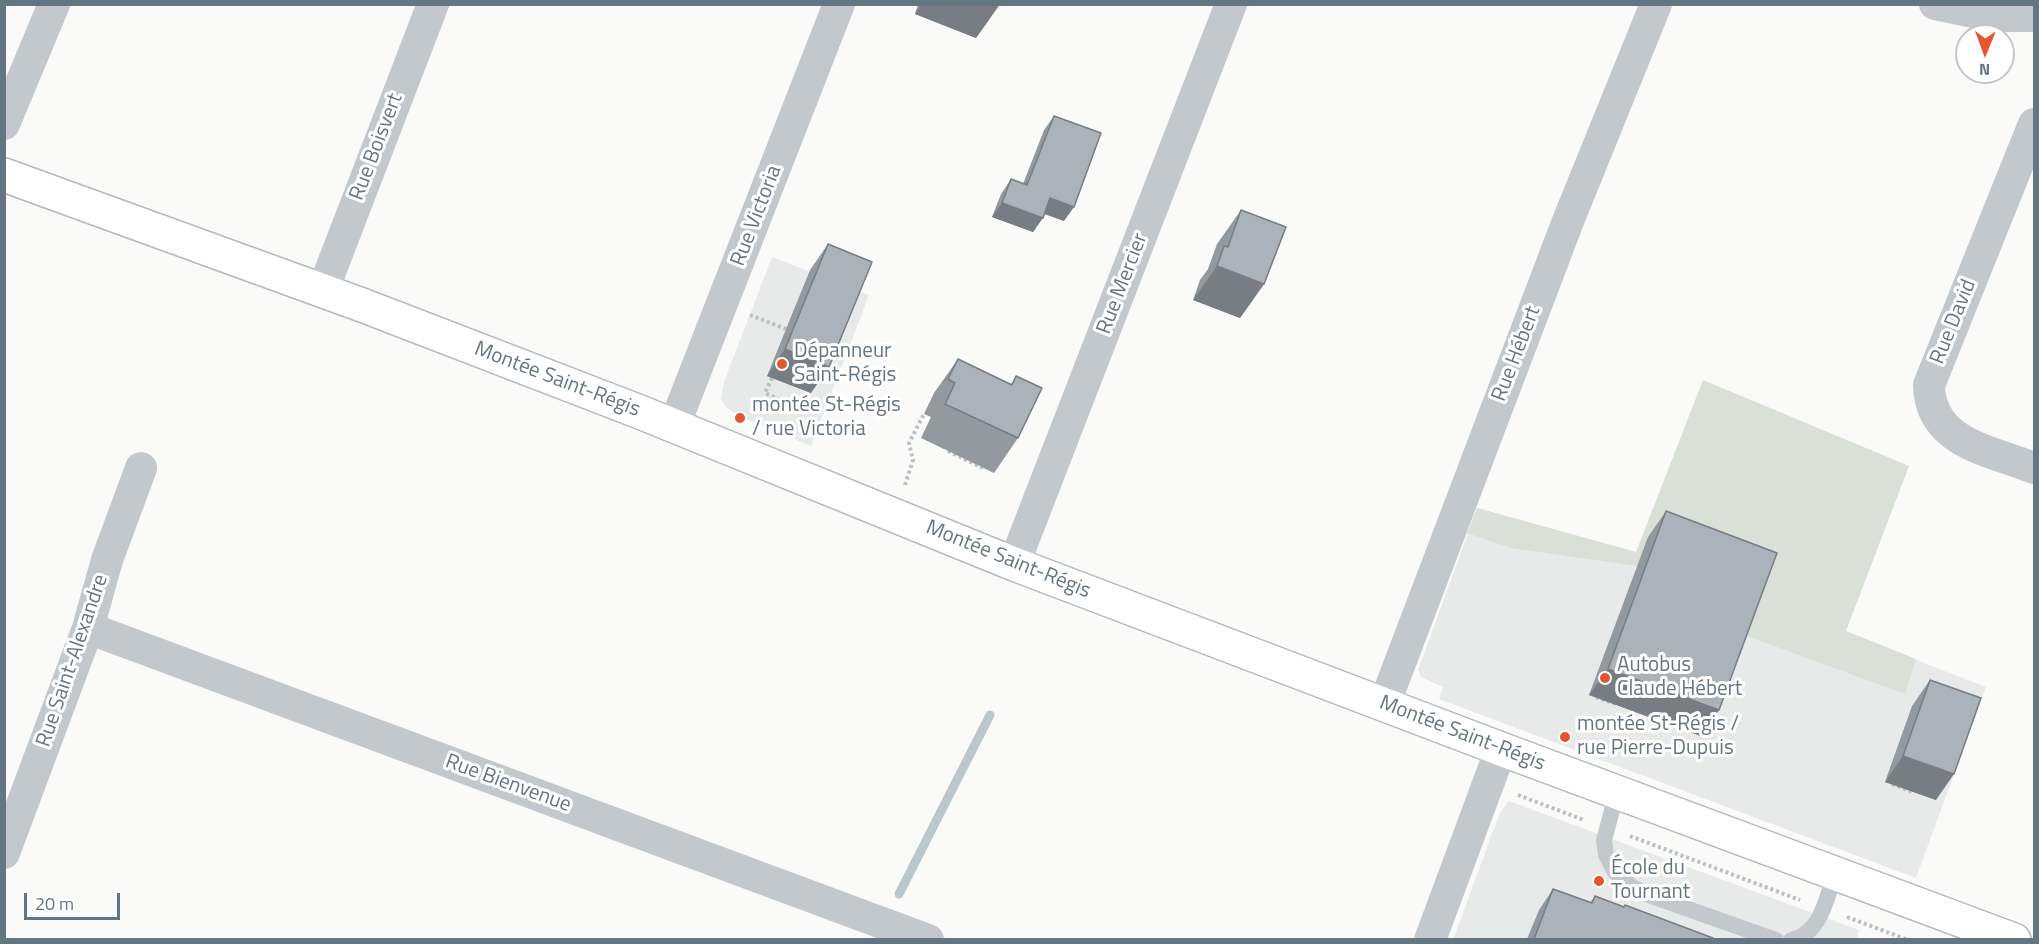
<!DOCTYPE html>
<html>
<head>
<meta charset="utf-8">
<style>
  body { margin:0 }
  #map { position:relative; width:2039px; height:944px; overflow:hidden; background:#fafaf8; font-family:"Titillium Web",sans-serif }
  canvas { display:block }
  .frame { position:absolute; inset:0; border:6px solid #657683; pointer-events:none }
  .north { position:absolute; left:1955px; top:24px; width:60px; height:60px; box-sizing:border-box; background:#fff; border:2px solid #c1c8cd; border-radius:50%; rotate:181deg; font-size:16px; font-weight:700; line-height:24px; text-align:center; color:#657683 }
  .north::after { content:''; display:block; margin:auto; width:21px; height:27px; background:#e4572e; clip-path:polygon(50% 0,100% 100%,50% 72%,0 100%) }
  .scale { position:absolute; left:24px; top:893px; width:96px; height:27px; box-sizing:border-box; border:3px solid #657683; border-top:0; padding-left:8px; font-size:18px; line-height:21px; white-space:nowrap; color:#657683; -webkit-text-stroke:4px #fff; paint-order:stroke }
</style>
</head>
<body>
<div id="map">
<canvas width="2039" height="944"></canvas>
<div class="frame"></div>
<div class="north">N</div>
<div class="scale">20 m</div>
</div>
<script>
const context = document.querySelector('canvas').getContext('2d');
context.lineJoin = 'round';
function paint(path, color) {
  context.fillStyle = color;
  context.fill(path, 'evenodd');
}
function stroke(path, color, width, dash) {
  context.strokeStyle = color;
  context.lineWidth = width;
  context.lineCap = dash ? 'butt' : 'round';
  context.setLineDash(dash || []);
  context.stroke(path);
}
function write(font, color, halo, rows, align = 'center') {
  context.font = font + ' "Titillium Web",sans-serif';
  context.lineWidth = 6;
  context.setLineDash([]);
  context.textBaseline = 'middle';
  context.strokeStyle = halo;
  context.fillStyle = color;
  for (const [text, x, y, turn = 0] of rows) {
    context.save();
    context.translate(x, y);
    context.rotate((+turn || 0) * Math.PI / 180);
    context.textAlign = isNaN(turn) ? turn : align;
    if (halo) context.strokeText(text, 0, 0);
    context.fillText(text, 0, 0);
    context.restore();
  }
}
const built = new Path2D(`
  M772 257 869 295 811 446 741 417 726 407 721 399 724 382Z
  M1477 508 1636 552 1986 687 1916 878 1439 699 1443 687 1421 677 1418 670Z
  M1509 801 1859 930 1856 940H1453L1493 831 1501 811Z`);
const green = new Path2D(`
  M1703 380 1909 466 1846 631 1916 659 1905 694 1739 633 1637 566 1511 548 1467 533 1477 508 1636 552Z`);
const stream = new Path2D(`
  M899 894 990 715`);
const path = new Path2D(`
  M750 315 786 329
  M772 378 765 393 781 400
  M948 451 983 468
  M905 485 913 460 909 443 924 414
  M1596 697 1615 704
  M1892 784 1913 792
  M1518 795 1584 820
  M1630 836 1800 900
  M1847 917 1908 940`);
const lane = new Path2D(`
  M1617 792 1604 840 1606 855 1615 872 1632 887 1654 897 1776 940
  M1791 940C1821 934 1826 899 1835 874`);
const street = new Path2D(`
  M1935 4 1993 16H2034
  M4 124 54 4
  M2034 124 1929 385C1930 443 1989 450 2034 468
  M323 290 433 4
  M674 426 839 4
  M1014 564 1231 4
  M88 628 928 940
  M1384 705 1568 221 1656 4
  M4 853 88 628 107 560 141 468
  M1430 940 1501 749`);
const secondary = new Path2D(`
  M4 175 362 305 640 412 1014 564 1501 749 2014 940`);
const wall = new Path2D(`
  M918 4H1000L976 38 915 14Z
  M1054 116 1064 221 1044 214 1033 232 992 217 1001 194 1011 179 1023 184 1044 130Z
  M1241 210 1264 284 1240 318 1193 300 1200 280 1208 269 1217 244Z
  M828 244 811 393 767 376 810 270Z
  M958 359 1011 384 1016 376 1018 438 994 473 921 438 931 417 924 414 934 393Z
  M1666 511 1719 710 1701 736 1589 695 1648 537Z
  M1930 680 1936 800 1885 782 1912 706Z
  M1553 889 1590 903 1595 896 1623 907 1625 905 1713 939H1527L1539 910Z`);
const shadedWall = new Path2D(`
  M921 4H1000L976 38 915 14Z
  M1050 198 1074 207 1064 221 1040 212Z
  M1002 203 1043 218 1033 232 992 217Z
  M1217 266 1264 284 1240 318 1193 300Z
  M785 349 829 367 811 393 767 376Z
  M1608 669 1719 710 1701 736 1589 695Z
  M1903 756 1954 774 1936 800 1885 782Z`);
const building = new Path2D(`
  M1054 116 1101 133 1074 207 1050 198 1043 218 1002 203 1011 179 1027 185Z
  M1241 210 1286 227 1264 284 1217 266 1224 246 1228 247Z
  M828 244 872 262 829 367 785 349Z
  M958 359 1012 385 1016 376 1042 388 1018 438 945 404 955 383 948 379Z
  M1666 511 1777 553 1719 710 1608 669Z
  M1930 680 1981 698 1954 774 1903 756Z
  M1553 889 1592 903 1595 896 1624 907 1625 905 1713 938V939H1534Z`);
const markers = [
  [782,364,6,"#e4572e"],
  [740,418,6,"#e4572e"],
  [1605,678,6,"#e4572e"],
  [1565,737,6,"#e4572e"],
  [1599,881,6,"#e4572e"]
];
const streetNames = [
  ["Rue Boisvert",377,147,-69],
  ["Rue Victoria",757,216,-69],
  ["Rue Mercier",1123,284,-69],
  ["Rue David",1954,322,-68],
  ["Rue Hébert",1517,354,-69],
  ["Montée Saint-Régis",557,380,21],
  ["Montée Saint-Régis",1008,560,22],
  ["Rue Saint-Alexandre",73,661,-71],
  ["Montée Saint-Régis",1462,734,21],
  ["Rue Bienvenue",508,784,20]
];
const poiNames = [
  ["Dépanneur",794,352],
  ["Saint-Régis",794,376],
  ["montée St-Régis",752,406],
  ["/ rue Victoria",752,430],
  ["Autobus",1617,666],
  ["Claude Hébert",1617,690],
  ["montée St-Régis /",1577,725],
  ["rue Pierre-Dupuis",1577,749],
  ["École du",1611,869],
  ["Tournant",1611,893]
];
paint(built, '#e8e9e9');
paint(green, '#dadfd7');
stroke(stream, '#bbc7cb', 9);
stroke(secondary, '#b3babf', 36);
stroke(path, '#bbbfc2', 4, [3, 3]);
stroke(lane, '#c3c8cc', 16);
stroke(street, '#c3c8cc', 32);
stroke(secondary, '#fff', 33);
paint(wall, '#929a9f');
paint(shadedWall, '#777d82');
paint(building, '#aab3b9');
stroke(building, '#777d82', 1.5);
for (const [x, y, r, color] of markers) {
  const dot = new Path2D();
  dot.arc(x, y, r, 0, 2 * Math.PI);
  context.fillStyle = color;
  context.fill(dot);
  stroke(dot, '#fff', 2);
}
write('21px', '#657683', '#fff', streetNames);
write('21px', '#657683', '#fff', poiNames, 'left');
</script>
</body>
</html>
